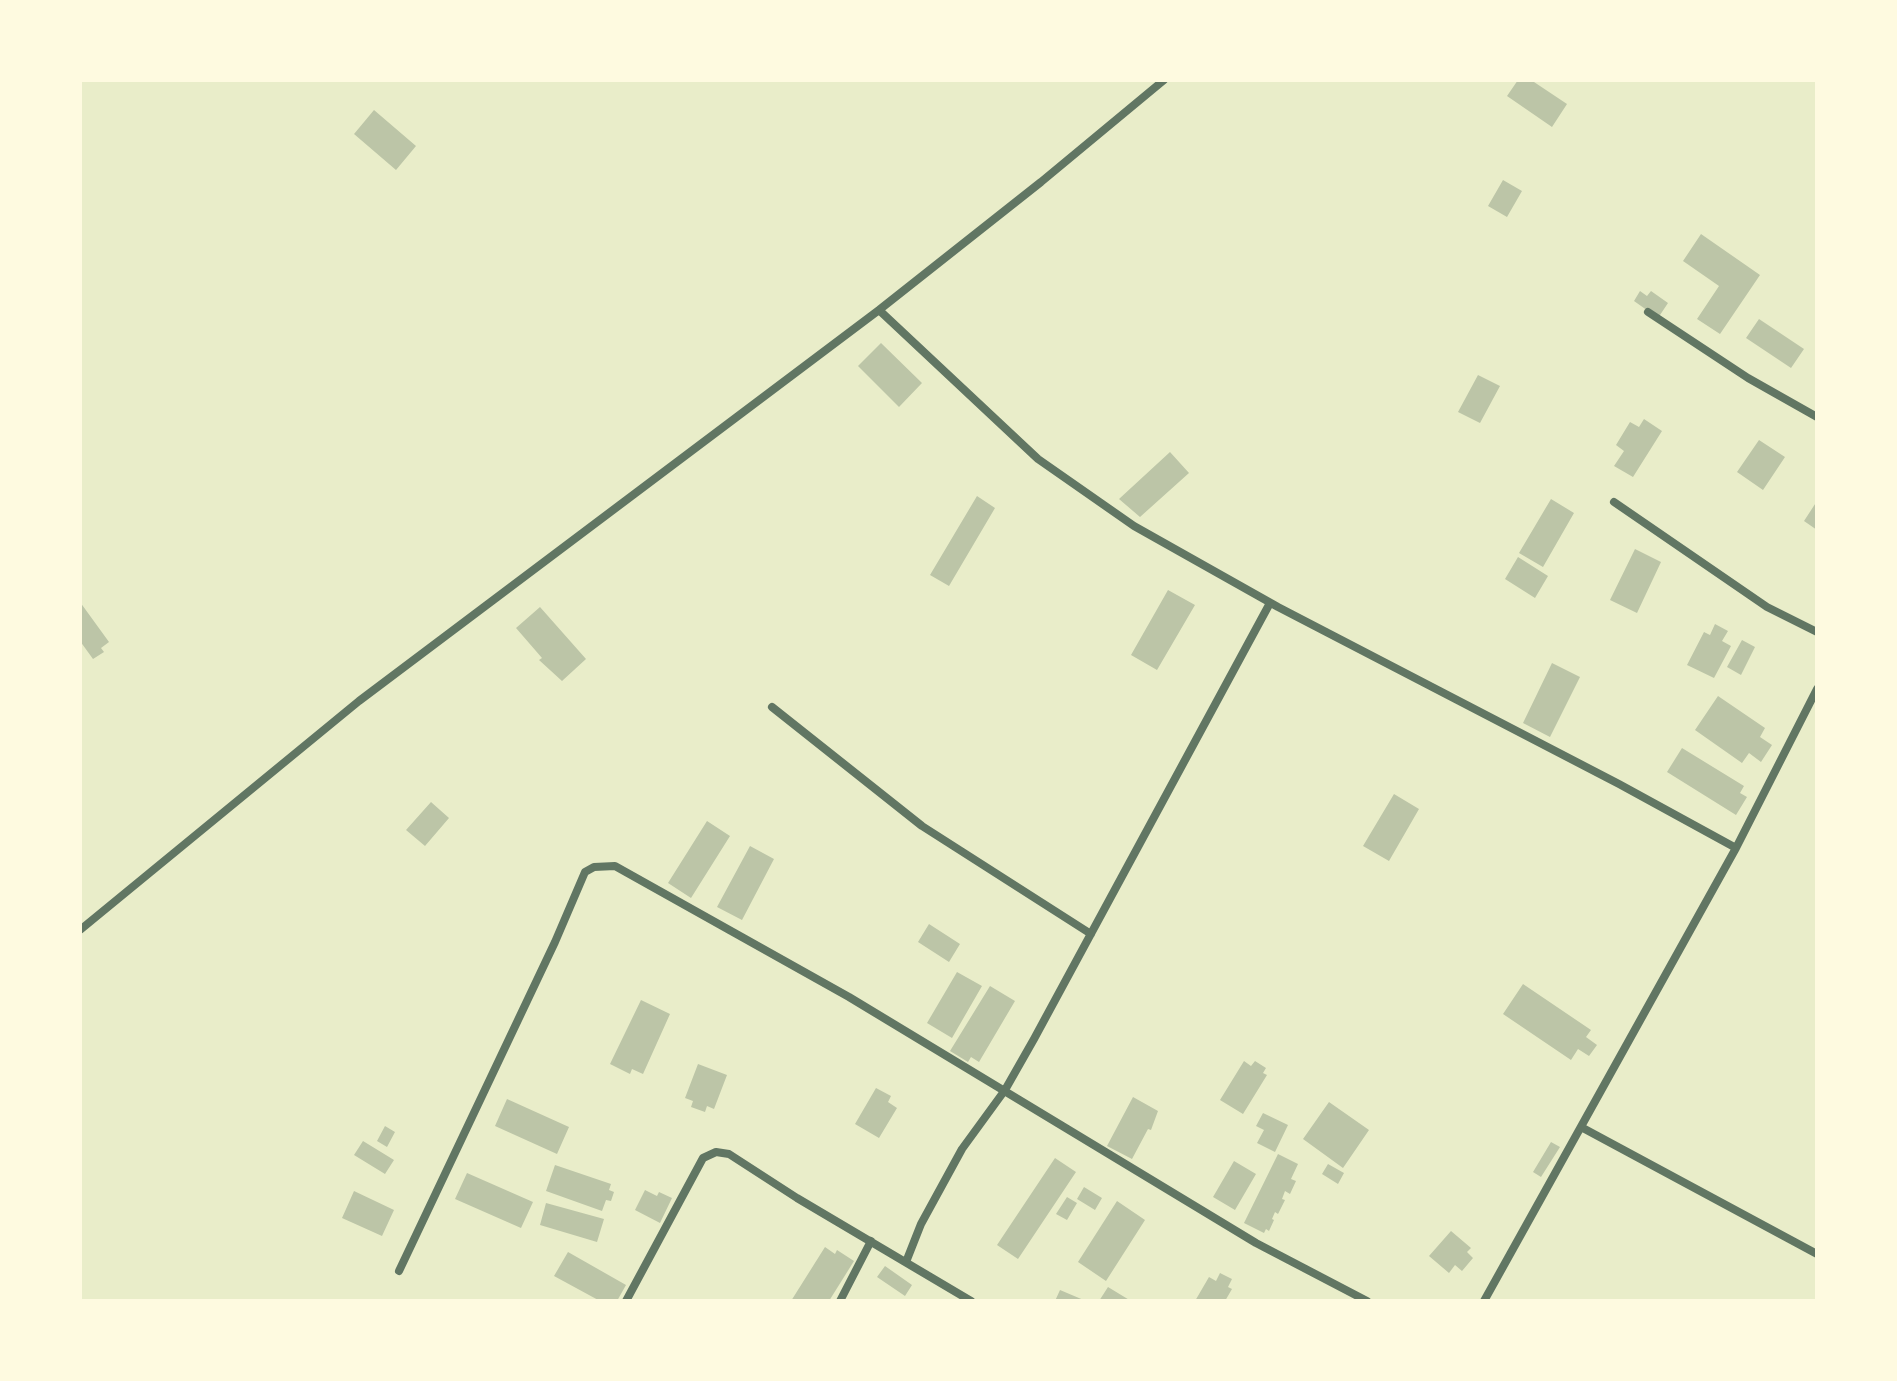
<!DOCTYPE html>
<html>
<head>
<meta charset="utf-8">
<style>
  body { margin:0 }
  #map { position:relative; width:1897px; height:1381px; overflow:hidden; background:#e9edc9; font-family:"Roboto Serif",serif }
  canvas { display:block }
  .frame { position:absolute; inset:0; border:82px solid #fefae0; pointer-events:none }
</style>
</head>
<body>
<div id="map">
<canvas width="1897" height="1381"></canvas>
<div class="frame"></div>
</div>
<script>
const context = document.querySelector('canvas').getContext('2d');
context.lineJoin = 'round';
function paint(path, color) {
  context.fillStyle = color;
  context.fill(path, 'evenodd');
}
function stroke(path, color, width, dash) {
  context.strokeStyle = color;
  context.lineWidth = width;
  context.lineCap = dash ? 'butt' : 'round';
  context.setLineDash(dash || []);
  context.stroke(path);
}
const building = new Path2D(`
  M1518 80H1531L1567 104 1552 127 1507 96Z
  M374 110 416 146 396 170 354 134Z
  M1503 180 1522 191 1507 217 1488 206Z
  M1701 234 1760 275 1720 334 1697 319 1719 286 1683 261Z
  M1640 291 1647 296 1651 291 1668 303 1658 318 1634 301Z
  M1759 319 1804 349 1791 368 1746 338Z
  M881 343 922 383 899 407 858 366Z
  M1478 375 1500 386 1480 423 1458 412Z
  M1644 419 1662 431 1633 477 1614 466 1624 451 1616 445 1630 422 1639 427Z
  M1759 440 1785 457 1763 490 1737 472Z
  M1170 452 1189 473 1140 517 1119 499Z
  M977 496 995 508 949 586 930 575Z
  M1551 499 1574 513 1543 567 1519 553Z
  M1817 501V530L1804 521Z
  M1635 549 1661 562 1637 613 1610 600Z
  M1518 557 1548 576 1535 598 1505 579Z
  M1168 590 1195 605 1157 670 1131 655Z
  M80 602 109 642 101 648 104 652 93 659 80 641Z
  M540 607 586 659 562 681 539 660 542 658 516 628Z
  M1715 624 1728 631 1722 641 1731 646 1714 678 1687 665 1704 632 1710 635Z
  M1742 640 1755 647 1741 675 1727 667Z
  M1552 663 1580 677 1550 737 1523 723Z
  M1718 696 1765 728 1760 737 1772 745 1761 762 1749 753 1742 763 1695 730Z
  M1682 748 1744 786 1740 793 1747 797 1736 815 1667 772Z
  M1394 794 1419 809 1389 861 1363 846Z
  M431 802 449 818 425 846 406 830Z
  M707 821 730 836 691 898 668 883Z
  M750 846 774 859 742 920 717 907Z
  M929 924 960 944 949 962 918 942Z
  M957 972 982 986 952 1038 927 1023Z
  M1523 984 1591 1030 1586 1037 1597 1045 1589 1056 1578 1049 1571 1060 1503 1014Z
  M990 986 1015 1001 979 1062 971 1057 968 1062 950 1051Z
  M641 1000 670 1014 643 1074 632 1069 630 1074 610 1064Z
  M1244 1061 1251 1066 1255 1061 1266 1068 1263 1073 1267 1075 1243 1114 1220 1100Z
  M698 1064 727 1075 714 1109 707 1106 705 1112 691 1107 693 1101 685 1098Z
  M876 1088 891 1096 888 1102 897 1108 879 1138 855 1124Z
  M1133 1097 1158 1111 1151 1130 1148 1129 1132 1159 1107 1146Z
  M507 1099 569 1127 557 1154 495 1126Z
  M1329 1102 1369 1130 1343 1168 1303 1139Z
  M1263 1113 1288 1125 1275 1152 1257 1143 1264 1130 1256 1126Z
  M385 1126 395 1132 387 1147 377 1141Z
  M363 1141 394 1160 385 1174 354 1155Z
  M1551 1142 1560 1147 1541 1177 1533 1172Z
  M1278 1154 1298 1164 1291 1179 1296 1181 1290 1194 1285 1191 1282 1199 1285 1200 1278 1214 1275 1212 1272 1219 1274 1220 1269 1231 1266 1229 1264 1233 1244 1223Z
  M1055 1158 1076 1172 1018 1259 997 1245Z
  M1234 1161 1256 1174 1235 1210 1213 1197Z
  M1328 1164 1344 1173 1338 1184 1322 1174Z
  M555 1165 611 1184 609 1190 614 1192 611 1201 606 1200 602 1211 546 1191Z
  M467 1173 533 1202 521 1228 455 1199Z
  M1084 1187 1102 1198 1095 1210 1077 1199Z
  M645 1190 657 1196 659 1192 672 1198 660 1223 635 1210Z
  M354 1191 394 1210 382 1236 342 1218Z
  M1067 1197 1077 1203 1067 1220 1056 1214Z
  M1117 1201 1145 1220 1106 1281 1078 1262Z
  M546 1203 604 1219 597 1242 540 1225Z
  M1451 1231 1471 1248 1467 1252 1473 1258 1462 1271 1455 1265 1449 1273 1429 1256Z
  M825 1247 835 1254 837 1250 854 1261 829 1301H791Z
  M568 1252 626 1285 617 1301H600L554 1276Z
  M885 1266 912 1285 905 1296 877 1277Z
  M1220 1273 1232 1279 1228 1287 1232 1289 1225 1301H1195L1209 1277 1216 1281Z
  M1108 1287 1131 1301H1099Z
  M1060 1290 1086 1301H1055Z`);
const minor = new Path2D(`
  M879 310 1038 459 1134 526 1278 607 1619 784 1736 848
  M1648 312 1748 378 1817 417
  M1614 502 1767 607 1817 632
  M772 707 922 826 1091 934
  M80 930 359 701 879 310 1041 182 1164 80
  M1581 1127 1817 1254
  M906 1262 921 1224 962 1149 1005 1090 1034 1039 1270 603
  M399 1271 555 942 585 872 594 867 615 866 849 997 1256 1243 1367 1301
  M626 1301 703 1158 716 1152 729 1154 797 1198 971 1301
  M840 1301 871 1241
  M1484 1301 1736 848 1817 689`);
paint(building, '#bcc5a7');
stroke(minor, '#617663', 8);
</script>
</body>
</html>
